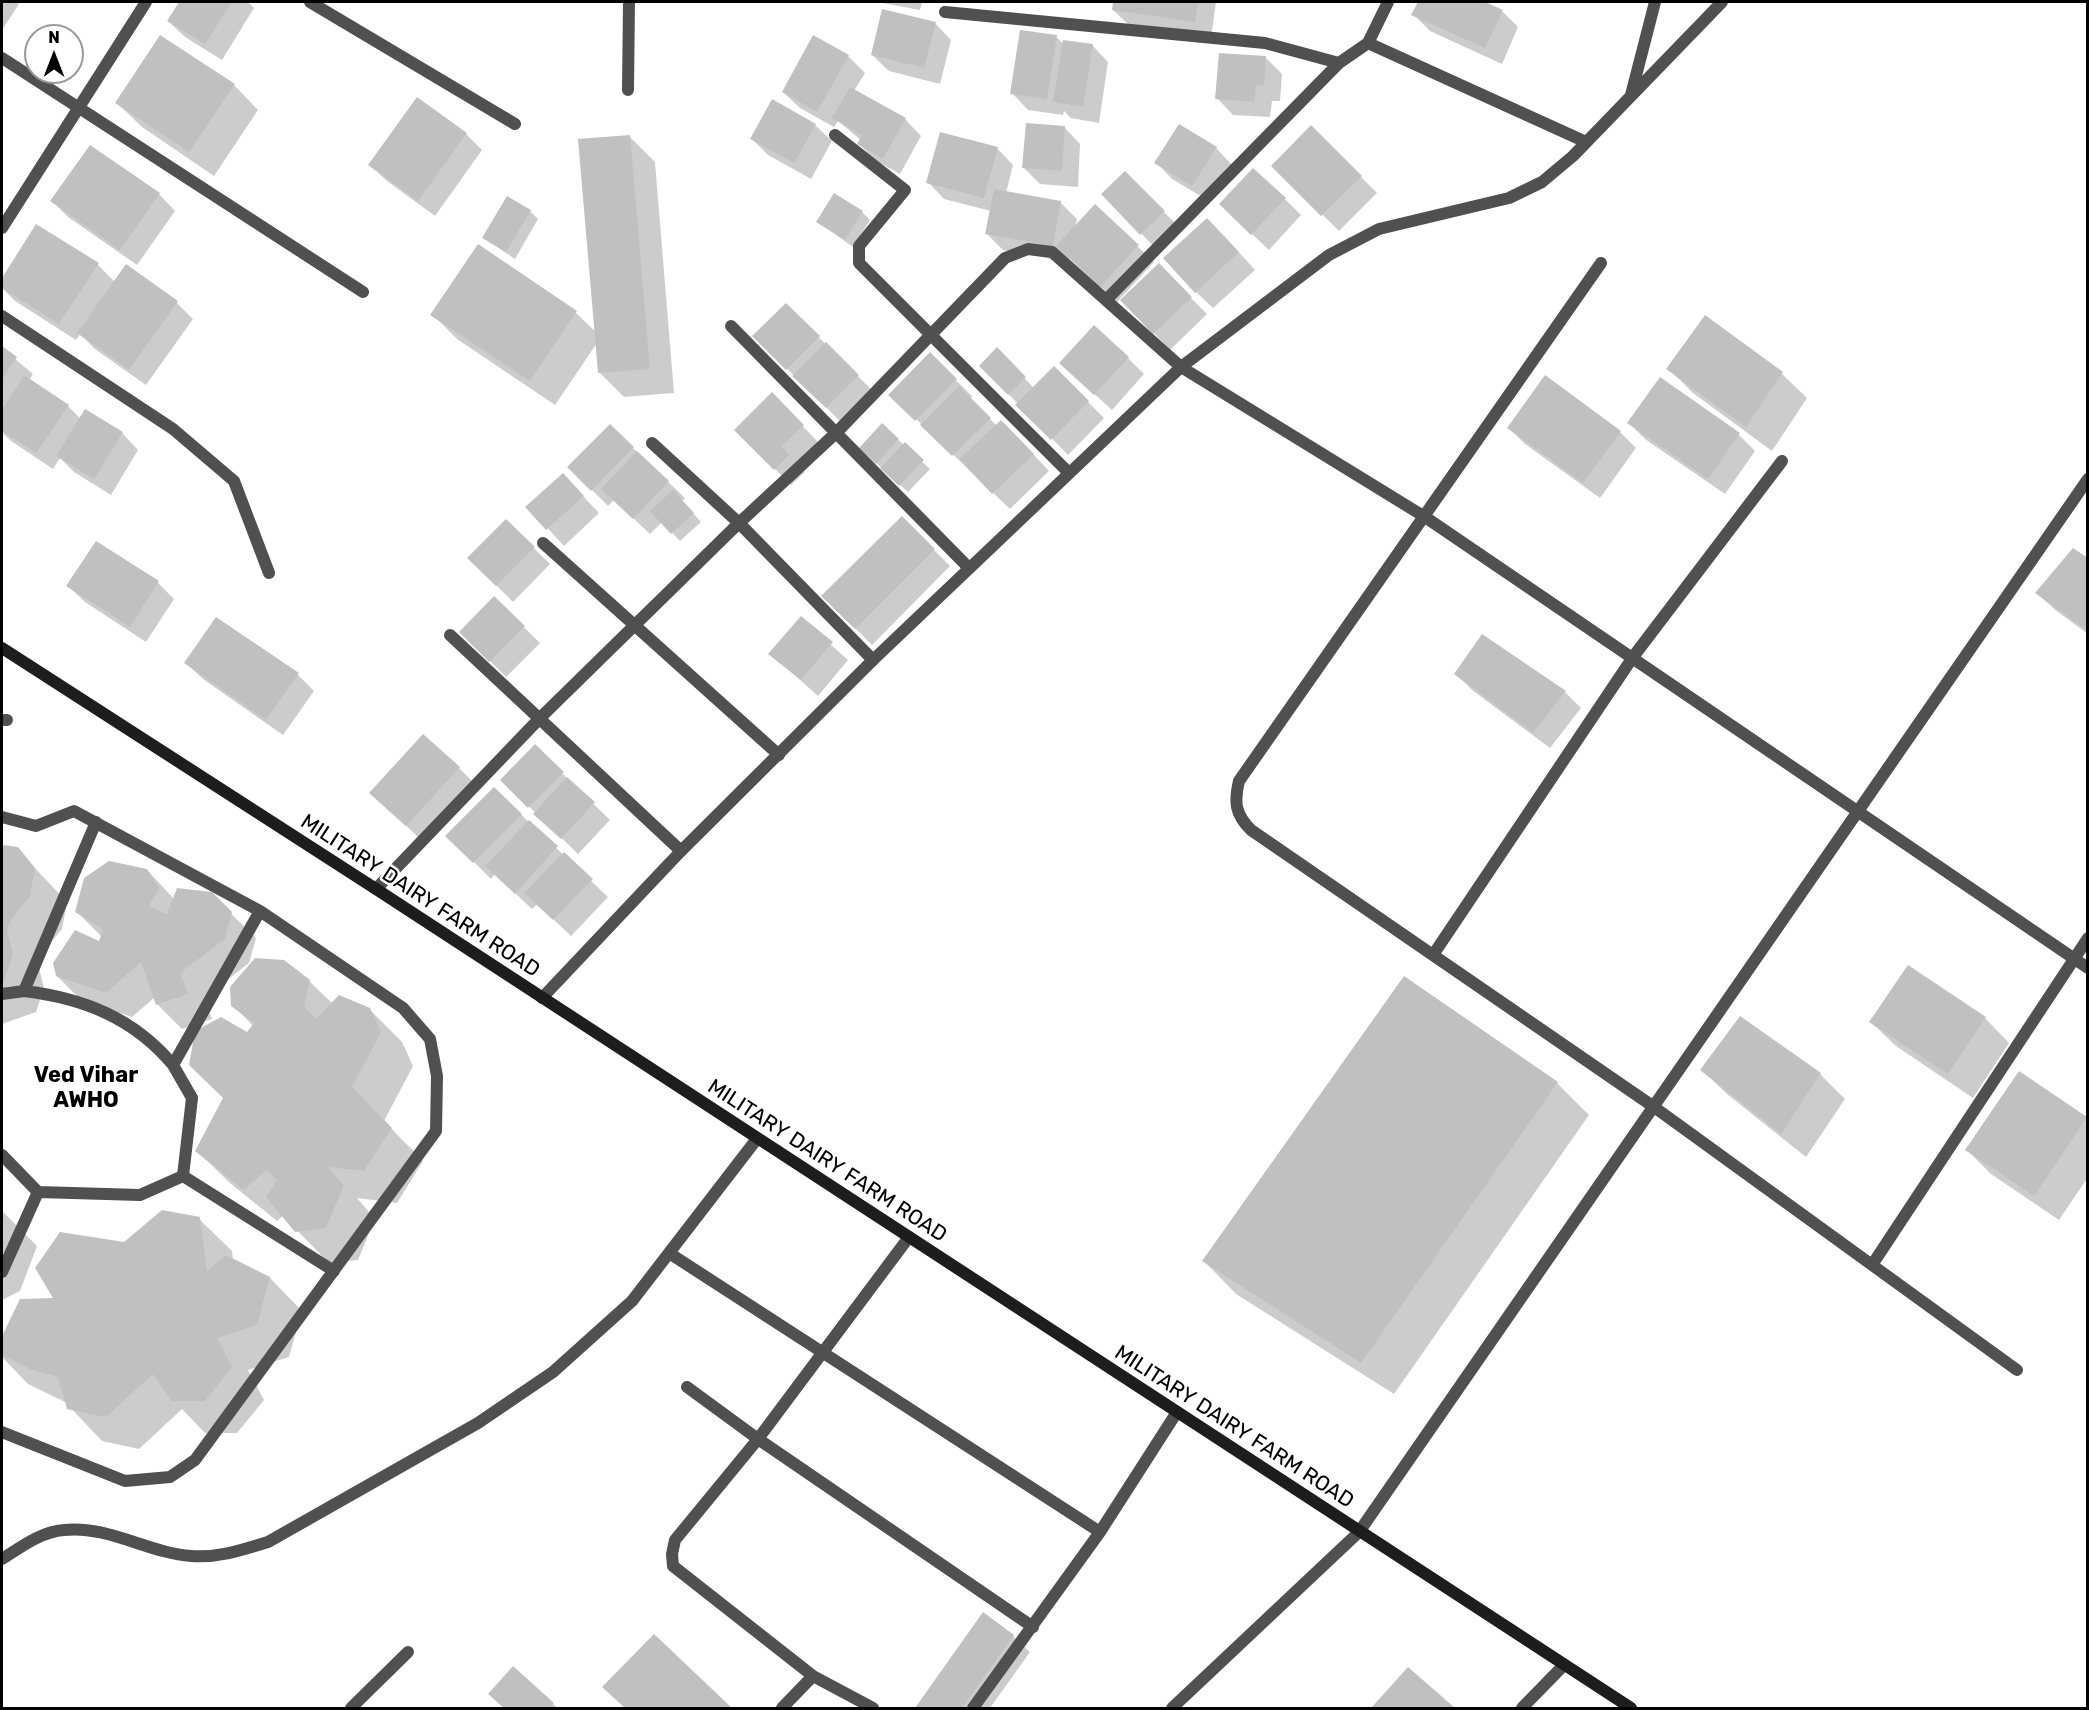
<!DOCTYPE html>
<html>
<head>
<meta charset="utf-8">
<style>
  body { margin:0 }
  #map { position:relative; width:2089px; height:1710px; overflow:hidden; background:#fff; font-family:Rubik,sans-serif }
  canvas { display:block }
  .frame { position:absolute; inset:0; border:3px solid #000; pointer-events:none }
  .north { position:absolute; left:24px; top:24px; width:60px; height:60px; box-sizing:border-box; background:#fff; border:2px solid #999; border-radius:50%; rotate:0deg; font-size:16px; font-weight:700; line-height:24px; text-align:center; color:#000 }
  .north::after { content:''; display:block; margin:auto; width:21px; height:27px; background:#000; clip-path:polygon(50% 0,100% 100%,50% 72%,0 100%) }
</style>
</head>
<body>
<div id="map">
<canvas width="2089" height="1710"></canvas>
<div class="frame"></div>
<div class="north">N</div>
</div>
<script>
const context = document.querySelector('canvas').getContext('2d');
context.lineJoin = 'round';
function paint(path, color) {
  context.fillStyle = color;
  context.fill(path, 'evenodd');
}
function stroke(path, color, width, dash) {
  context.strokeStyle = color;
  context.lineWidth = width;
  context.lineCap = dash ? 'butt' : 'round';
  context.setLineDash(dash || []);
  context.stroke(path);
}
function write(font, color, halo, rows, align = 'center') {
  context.font = font + ' Rubik,sans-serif';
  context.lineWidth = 5;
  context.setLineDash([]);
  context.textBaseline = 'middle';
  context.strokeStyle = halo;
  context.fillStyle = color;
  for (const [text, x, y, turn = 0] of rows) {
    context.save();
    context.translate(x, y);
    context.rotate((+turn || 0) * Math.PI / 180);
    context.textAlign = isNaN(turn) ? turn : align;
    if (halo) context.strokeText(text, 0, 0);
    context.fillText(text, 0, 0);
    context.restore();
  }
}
const shadow = new Path2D(`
  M2 2H16L19 4 2 30Z
  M181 2H248L254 8 222 60 185 37 168 21Z
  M877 2H922L920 10Z
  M1114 2H1216L1211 38 1130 26 1113 10Z
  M1419 2H1481L1502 11 1518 27 1502 64 1430 31 1413 14Z
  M935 23 951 40 940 84 889 71 872 55Z
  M1056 37 1064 44 1092 45 1108 62 1099 123 1071 118 1064 111 1063 115 1028 110 1012 93Z
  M848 56 865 73 854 91 905 119 921 136 900 174 875 160 859 144 861 140 838 121 834 127 800 108 783 92Z
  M1266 58 1282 74 1280 101H1272L1270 117 1233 115 1217 98Z
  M234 85 258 110 214 176 142 127 117 103Z
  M815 125 832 141 811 179 768 155 752 139Z
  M1064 127 1080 144 1078 187 1040 184 1024 168Z
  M1311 127 1377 193 1339 231 1273 166Z
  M466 134 482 150 435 216 387 181 370 165Z
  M630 137 655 162 674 393 624 397 599 372 597 343 555 405 457 339 432 314 479 246 576 313 596 332Z
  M997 148 1013 165 1006 193 1060 202 1077 219 1075 228 1095 206 1154 262 1117 302 1070 258 1069 262 1003 250 987 234 991 211 944 199 928 182Z
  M1216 148 1232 165 1209 201 1172 179 1156 162Z
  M1125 173 1181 229 1158 251 1103 194Z
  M159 194 175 211 137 265 68 217 52 201Z
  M1285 199 1301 215 1269 250 1238 221Z
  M530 211 538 219 515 259 484 238Z
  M862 212 870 220 853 247 818 222Z
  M37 226 98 265 115 282 126 266 177 303 193 319 146 385 95 349 80 334 76 340 15 301 2 288V281Z
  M1224 236 1255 270 1213 308 1196 292Z
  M1159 266 1207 314 1170 350 1122 300Z
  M786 305 874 392 843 424 754 336Z
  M1706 317 1782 374 1807 398 1772 451 1693 393 1668 368Z
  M2 348 33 374 29 380 68 406 81 419 122 433 138 450 111 495 74 472 60 458 53 469 11 441 2 432Z
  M997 350 1034 388 1054 368 1104 418 1068 455 981 366Z
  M930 355 972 396 970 399 997 426 1018 438 1049 471 1010 509 891 395Z
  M1128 358 1144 374 1112 410 1078 379Z
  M788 411 819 443 797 464 805 472 791 485 736 430Z
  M1629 423 1739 435 1755 451 1725 494 1645 439Z
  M882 425 930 469 908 492 869 456Z
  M610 426 685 498 682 501 701 522 680 541 662 522 650 534 614 500 608 506 569 467Z
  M1509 428 1620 432 1636 448 1600 498 1525 444Z
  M579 492 599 513 564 546 528 507Z
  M902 518 950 566 872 645 823 596Z
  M506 521 550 564 513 602 469 558Z
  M2088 559V634L2054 609 2037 593Z
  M158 583 174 599 146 642 85 602 68 586Z
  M494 598 540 643 506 677 461 632Z
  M801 618 848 660 818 696 770 653Z
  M186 663 298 675 314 691 283 735 203 679Z
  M1456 674 1565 692 1581 708 1550 748 1472 690Z
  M535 747 610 820 578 854 502 780Z
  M459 768 475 784 423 841 387 809Z
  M494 789 608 897 571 936 537 904 532 909 495 874 491 879 448 836Z
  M2 847 17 849 67 902 62 929 43 952 38 964 44 988 36 1012 2 1024Z
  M147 870 174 899 211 894 256 938 249 963 204 998 212 1019 182 1029 157 1004 155 997 132 1017 82 1001 57 976 99 943 102 937 76 911Z
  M309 981 333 1004 369 1009 402 1042 413 1066 384 1121 423 1161 397 1203 357 1198 375 1219 358 1260 329 1263 283 1216 277 1221 230 1183 197 1151 225 1098 247 1035 253 1026 233 1005Z
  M1985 1018 2009 1043 1973 1098 1896 1046 1871 1022Z
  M1702 1070 1820 1074 1845 1099 1806 1157 1727 1094Z
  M2019 1073 2088 1119V1177L2059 1220 1991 1174 1967 1150Z
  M1557 1083 1589 1115 1394 1394 1236 1294 1204 1261Z
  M2 1211 37 1246 20 1291 2 1300Z
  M199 1219 232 1251 233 1260 270 1278 302 1311 289 1357 248 1370 264 1400 237 1433H205L182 1409 139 1449 102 1441 65 1402 28 1384 2 1357V1340L21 1301 55 1300 125 1243Z
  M983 1614 1013 1636 1030 1652 990 1708H918Z
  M654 1636 730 1708H626L605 1687Z
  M1408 1669 1453 1708H1374Z
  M490 1694 553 1704 558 1708H504Z`);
const building = new Path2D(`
  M179 2H232L205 44 167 21Z
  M1113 2H1198L1195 22 1112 10Z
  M1418 2H1485L1503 10 1485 48 1411 15Z
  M882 9 936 22 924 68 871 55Z
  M1020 30 1057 35 1047 99 1010 94Z
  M160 35 235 84 189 152 115 103Z
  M813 35 849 55 817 112 782 92Z
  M1063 40 1093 44 1083 107 1053 102Z
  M1219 53 1266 56 1264 86 1256 85 1254 102 1215 99Z
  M850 87 906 118 883 159 857 144 862 135 832 118Z
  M417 97 467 133 418 201 368 165Z
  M772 99 816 124 794 163 750 139Z
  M1026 123 1065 126 1062 171 1022 168Z
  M1179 124 1217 147 1192 186 1154 163Z
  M1311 125 1362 176 1321 216 1271 166Z
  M940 132 998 147 984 198 926 183Z
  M630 135 650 369 598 373 578 139Z
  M90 145 160 193 120 250 50 201Z
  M1253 168 1286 198 1251 235 1219 204Z
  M1125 171 1165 211 1140 235 1101 194Z
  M994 189 1061 201 1053 246 985 234Z
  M834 193 863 211 845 240 816 222Z
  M507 196 531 210 506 252 482 238Z
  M1095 204 1139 245 1100 287 1056 246Z
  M1207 218 1239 252 1195 293 1163 258Z
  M36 224 99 263 59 324 2 288V278Z
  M478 244 577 311 530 381 430 315Z
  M1159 263 1192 297 1153 334 1120 300Z
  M126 264 178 301 129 370 77 333Z
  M786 303 820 336 786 370 752 336Z
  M1705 315 1783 372 1746 427 1666 369Z
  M1094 325 1129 357 1094 395 1059 363Z
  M826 342 859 375 826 408 792 376Z
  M2 346 17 357 2 379Z
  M997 347 1026 377 1008 395 979 366Z
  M930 352 957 379 915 421 888 395Z
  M1054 366 1089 401 1051 440 1015 405Z
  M24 375 69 405 36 453 2 431V410Z
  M1545 375 1621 431 1583 483 1507 428Z
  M1660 377 1740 433 1708 479 1627 423Z
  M959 386 991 418 952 456 920 425Z
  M772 392 804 425 782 446 789 455 774 470 734 430Z
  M85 409 123 432 94 479 56 456Z
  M1001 420 1034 454 992 494 959 459Z
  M882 423 899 439 876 464 859 448Z
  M610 424 634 447 591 491 567 467Z
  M905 442 924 460 899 486 880 468Z
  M637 451 669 481 633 519 601 489Z
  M563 473 584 496 546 530 525 507Z
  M673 490 694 513 671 534 650 511Z
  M902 516 935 549 855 629 821 596Z
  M506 519 535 547 496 586 467 558Z
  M96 541 159 581 130 627 66 586Z
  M2073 548 2088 558V631L2035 593Z
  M494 596 525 626 489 662 459 632Z
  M801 616 833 642 801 680 768 654Z
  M216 617 299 673 266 720 184 663Z
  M1482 634 1566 691 1533 733 1454 674Z
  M423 734 460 767 406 826 369 793Z
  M535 744 564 772 528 808 500 780Z
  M567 777 595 802 561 839 533 814Z
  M494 787 522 814 473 863 445 836Z
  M529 820 558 846 515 894 485 866Z
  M2 845 18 847 35 868 30 896 11 920 7 930 13 955 4 980 2 981Z
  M564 852 593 879 553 920 524 893Z
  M109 861 147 869 159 888 149 906 167 914 177 888 212 892 232 912 225 939 180 973 188 994 156 1005 141 962 106 993 56 976 53 963 75 930 99 941 103 929 75 912 84 878Z
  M255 958 284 960 310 980 304 1006 316 1019 339 995 370 1008 381 1032 352 1087 392 1128 364 1171 327 1167 344 1185 326 1228 295 1232 266 1197 277 1180 266 1170 244 1190 195 1151 223 1098 189 1065 195 1031 221 1017 247 1032 254 1023 231 1006 230 987Z
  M1908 965 1986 1017 1948 1074 1869 1022Z
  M1404 976 1558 1082 1361 1363 1202 1261Z
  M1740 1016 1821 1073 1781 1134 1700 1070Z
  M2019 1071 2087 1117 2034 1196 1965 1150Z
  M162 1210 200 1217 207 1271 226 1255 270 1277 257 1325 217 1338 232 1367 205 1401H171L153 1374 106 1417 67 1409 58 1377 32 1370 2 1355V1336L20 1299 53 1298 35 1268 60 1232 124 1242Z
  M983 1612 1014 1635 962 1708H915Z
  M654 1634 732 1708H625L602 1687Z
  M513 1666 554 1703 549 1708H504L488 1694Z
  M1408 1667 1455 1708H1371Z`);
const minor = new Path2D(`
  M310 2 515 124
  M945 12 1265 43 1339 63
  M1368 43 1586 142
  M2 58 363 292
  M628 90 629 2
  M1631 95 1655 2
  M835 135 905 190 859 246V263L1068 472
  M2 228 146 2
  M1601 263 1239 781C1234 802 1235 814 1251 830L1654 1107 2017 1370
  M1106 300 1339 63 1368 43 1388 2
  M2 316 173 429 234 481 269 573
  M731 326 968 567
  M652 443 739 523 873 660
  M543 543 779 755
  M450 635 681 851
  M2 720H7
  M2 817 36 826 74 811 260 911 403 1008 430 1039 437 1076 436 1131 195 1460 170 1477 125 1481 2 1432
  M376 889 539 719 739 523 836 433 1005 258 1028 249 1052 252 1181 367 1425 517 2088 968
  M1433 955 1633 657 1782 461
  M24 991C83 998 134 1018 173 1065
  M2 994 24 991 96 822
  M2 1155 38 1192 140 1195 183 1176 334 1271
  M183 1176 192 1098 173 1065 260 911
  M669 1253 1100 1532
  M1872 1265 2088 938
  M2 1272 38 1192
  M687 1387 758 1439 1033 1627
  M2 1559C21 1547 40 1532 64 1530 107 1525 149 1553 191 1556 219 1558 242 1550 268 1542L478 1423 553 1372 632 1301 756 1140
  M351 1708 408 1652
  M782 1708 813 1676
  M873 1708 813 1676 673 1566 672 1554 675 1540 758 1439 909 1237
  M973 1708 1100 1532 1177 1412
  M1172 1708 1359 1532 2088 479
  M1522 1708 1564 1665`);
const tertiary = new Path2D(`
  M542 998 681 851 873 660 1181 367 1329 255 1379 229 1509 198 1542 182 1573 156 1722 2`);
const secondary = new Path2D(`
  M2 648 376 889 1631 1708`);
const streetNames = [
  ["MILITARY DAIRY FARM ROAD",420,896,33],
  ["MILITARY DAIRY FARM ROAD",827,1161,33],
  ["MILITARY DAIRY FARM ROAD",1234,1427,33]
];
const neighbourhoodNames = [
  ["Ved Vihar",86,1076],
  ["AWHO",86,1101]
];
paint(shadow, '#0003');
paint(building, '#c0c0c0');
stroke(minor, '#505050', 12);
stroke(tertiary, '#505050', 12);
stroke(secondary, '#1d1d1d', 12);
write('21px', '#000', '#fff', streetNames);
write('bold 22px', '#000', '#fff', neighbourhoodNames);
</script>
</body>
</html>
